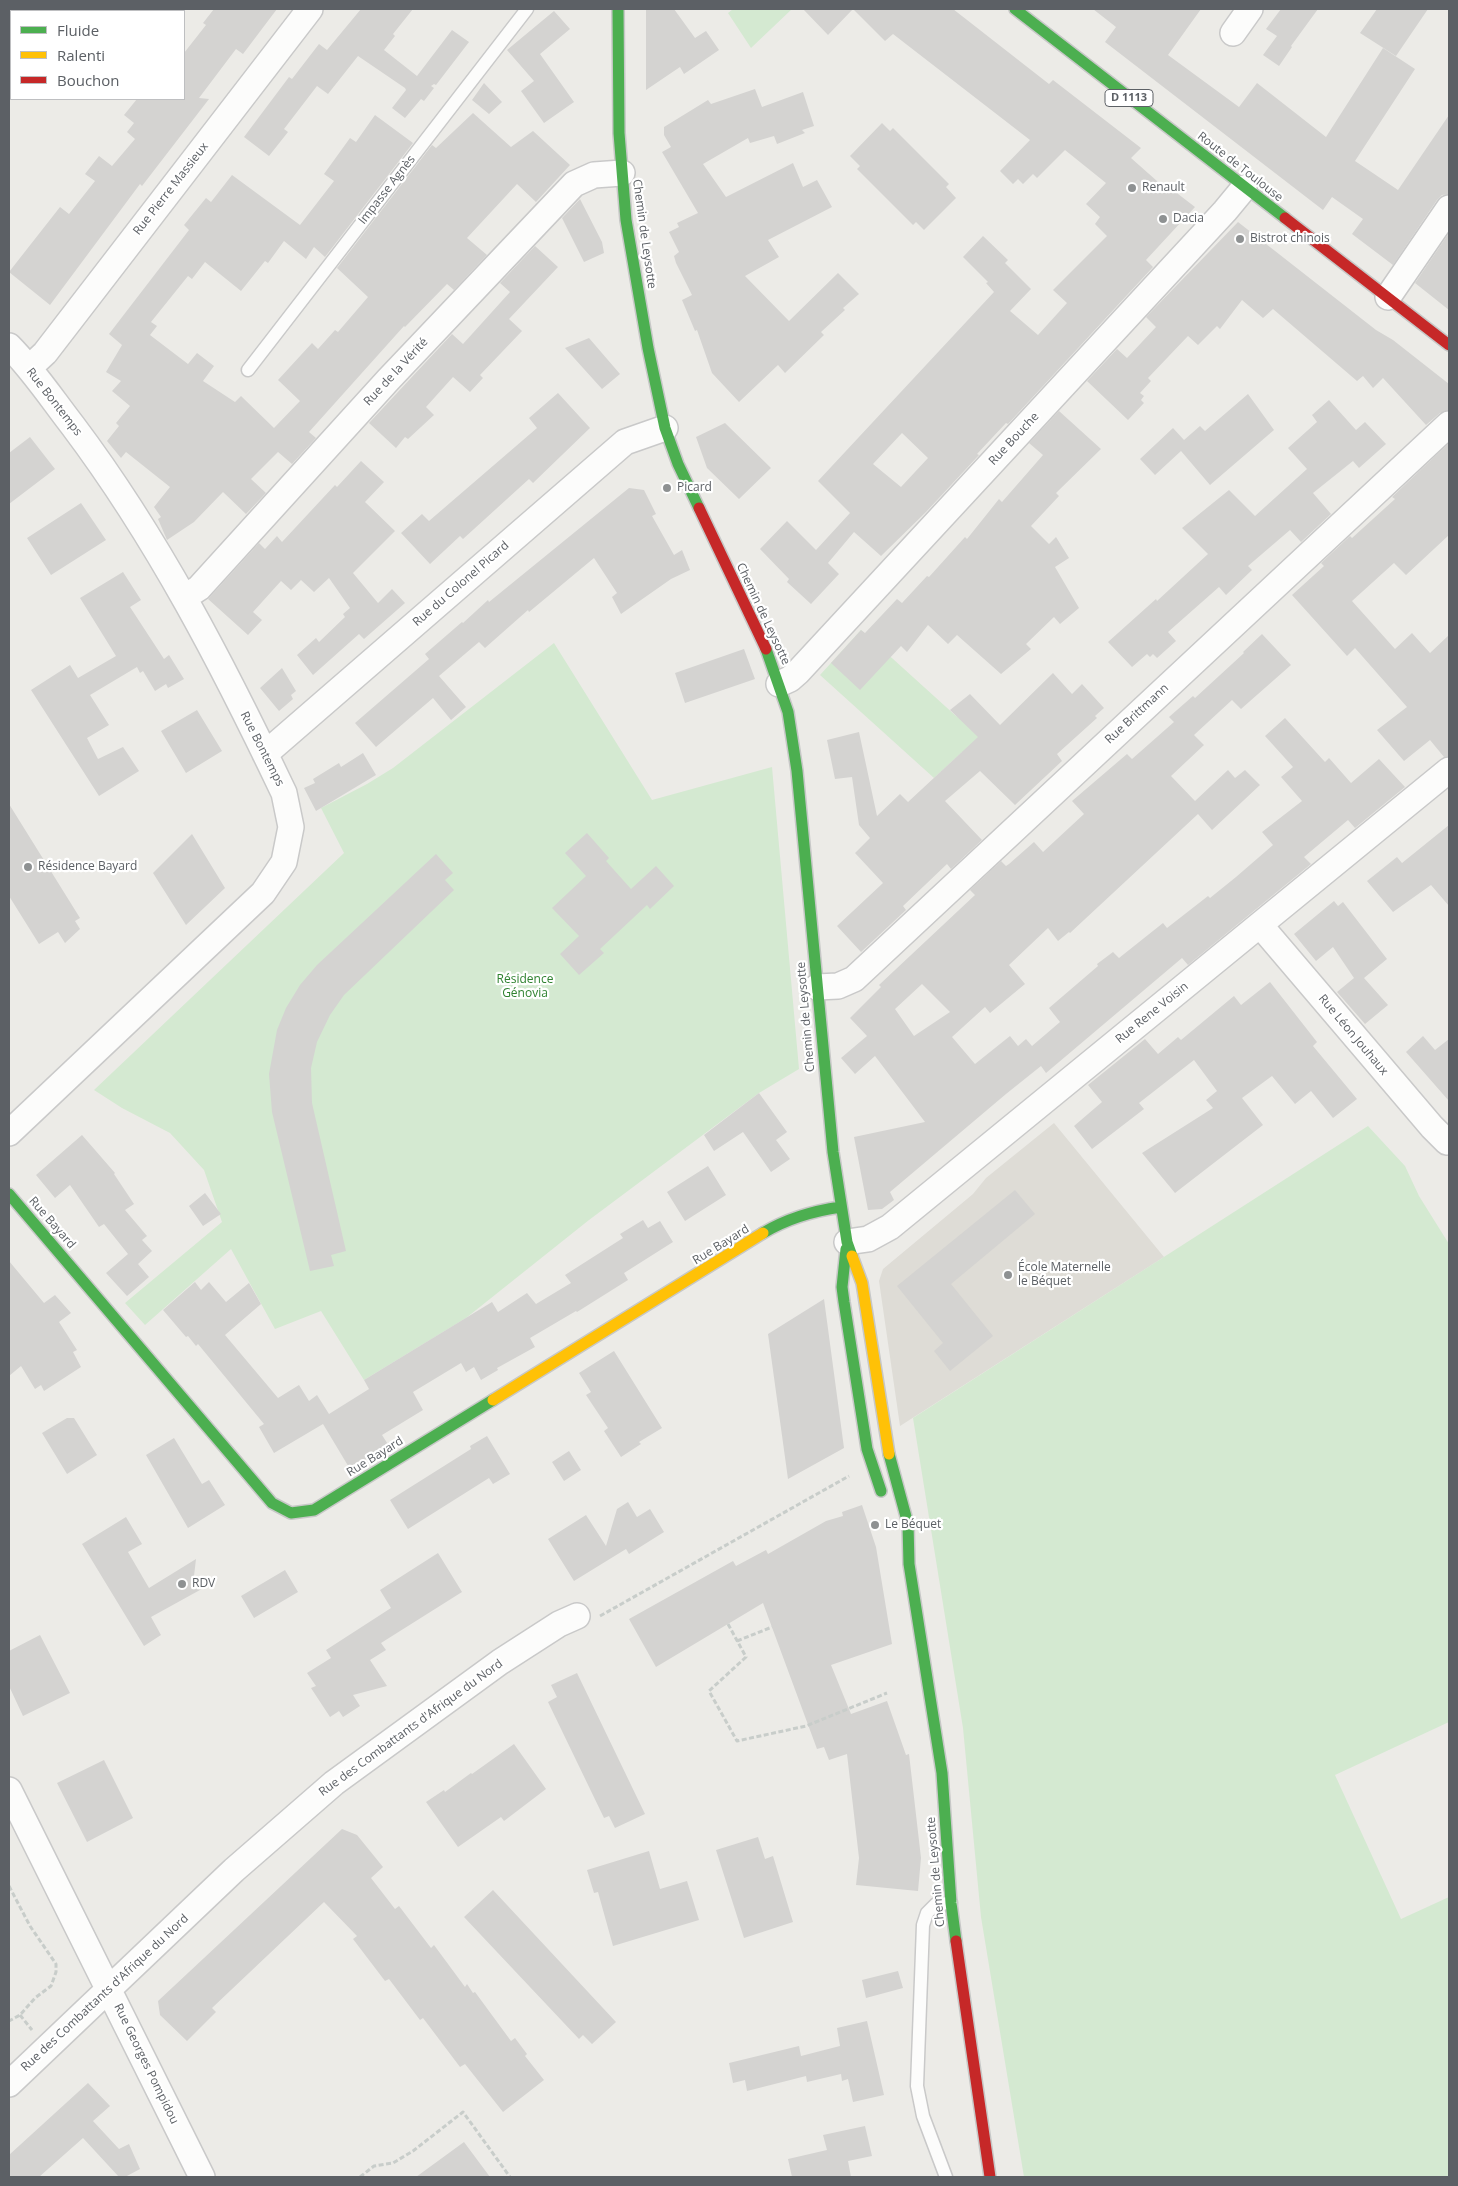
<!DOCTYPE html>
<html>
<head>
<meta charset="utf-8">
<style>
  body { margin:0 }
  #map { position:relative; width:1458px; height:2186px; overflow:hidden; background:#ecebe7; font-family:"Open Sans",sans-serif }
  canvas { display:block }
  .frame { position:absolute; inset:0; border:10px solid #5c6065; pointer-events:none }
  .legend { position:absolute; left:10px; top:10px; width:175px; height:90px; box-sizing:border-box; background:#fff; border:1px solid #bebfc1; margin:0; padding:6px 9px; list-style:none; font-size:15px; color:#5c6065 }
  .legend li { display:flex; align-items:center; gap:10px; height:25px }
  .legend b { width:25px; border:1px solid #bebfc1 }
</style>
</head>
<body>
<div id="map">
<canvas width="1458" height="2186"></canvas>
<div class="frame"></div>
<ul class="legend">
<li><b style="height:6px;background:#4caf50"></b>Fluide</li>
<li><b style="height:6px;background:#ffc107"></b>Ralenti</li>
<li><b style="height:6px;background:#c62828"></b>Bouchon</li>
</ul>
</div>
<script>
const context = document.querySelector('canvas').getContext('2d');
context.lineJoin = 'round';
function paint(path, color) {
  context.fillStyle = color;
  context.fill(path, 'evenodd');
}
function stroke(path, color, width, dash) {
  context.strokeStyle = color;
  context.lineWidth = width;
  context.lineCap = dash ? 'butt' : 'round';
  context.setLineDash(dash || []);
  context.stroke(path);
}
function write(font, color, halo, rows, align = 'center') {
  context.font = font + ' "Open Sans",sans-serif';
  context.lineWidth = 4.5;
  context.setLineDash([]);
  context.textBaseline = 'middle';
  context.strokeStyle = halo;
  context.fillStyle = color;
  for (const [text, x, y, turn = 0] of rows) {
    context.save();
    context.translate(x, y);
    context.rotate((+turn || 0) * Math.PI / 180);
    context.textAlign = isNaN(turn) ? turn : align;
    if (halo) context.strokeText(text, 0, 0);
    context.fillText(text, 0, 0);
    context.restore();
  }
}
const education = new Path2D(`
  M1054 1123 1164 1257 900 1426 879 1281 883 1269 973 1194 986 1178Z`);
const green = new Path2D(`
  M733 9H792L751 48 728 13Z
  M861 630 956 716 994 733 965 755 962 752 934 778 820 675Z
  M554 643 652 800 772 767 799 1069 759 1093 589 1220 466 1318 364 1380 321 1311 275 1329 231 1249 145 1325 125 1303 222 1222 204 1170 170 1133 122 1108 94 1090 344 853 321 808 367 784 393 768Z
  M1368 1126 1405 1166 1419 1196 1449 1244V1722L1335 1775 1401 1919 1449 1897V2177H1024L981 1917 963 1728 913 1418Z`);
const building = new Path2D(`
  M214 9H277L243 54 236 49 199 98 209 99 142 186 140 184 50 305 9 272 60 207 69 214 95 181 85 174 99 156 112 166 135 139 127 132 134 123 124 115 137 99H184V53L206 25 203 23Z
  M361 9H413L393 34 395 36 384 50 417 76 452 30 469 42 436 85 434 84 431 86 434 88 424 101 421 99 405 118 392 108 406 90 405 88 358 56 328 94 317 86 284 129 288 132 269 156 244 137 289 77 292 79 319 44 327 50Z
  M646 9H674L695 38 706 31 719 50 684 74 680 67 646 90Z
  M803 9H953L1049 84 1053 80 1141 148 1131 158 1166 189 1169 187 1195 207 1146 260 1153 267 1008 424 1006 423 977 454 979 455 926 512 881 556 854 532 828 563 839 574 811 604 787 582 789 579 760 549 787 521 816 550 850 513 818 481 994 292 986 283 988 282 963 257 983 236 1008 260 1005 263 1031 289 1010 311 1038 335 1067 303 1053 290 1107 236 1095 224 1100 217 1086 204 1106 183 1065 150 1037 178 1033 174 1023 184 1018 179 1013 184 1000 171 1030 140 893 34 885 41 853 9 828 35ZM902 433 928 458 901 487 873 464Z
  M1093 9H1201L1168 55 1239 107 1257 83 1326 137 1383 48 1415 69 1355 161 1398 190 1449 115V194L1442 195 1437 200 1393 265 1352 234 1363 219 1332 197 1323 210 1105 42 1116 27Z
  M1281 9H1318L1291 46 1292 47 1279 66 1263 55 1277 36 1266 29Z
  M1377 9H1428L1396 56 1360 33Z
  M554 11 570 29 540 54 574 102 544 123 521 91 534 81 507 50Z
  M484 83 502 102 489 114 472 100Z
  M755 89 762 107 803 92 814 126 802 130 805 133 777 144 774 136 750 143 748 138 703 164 726 197 793 163 803 187 817 180 832 207 768 240 779 257 745 276 789 321 838 273 859 294 843 308 845 310 821 332 824 335 785 373 778 365 739 402 712 373 697 330 695 331 682 300 692 295 676 263 674 256 679 252 669 232 679 227 677 223 698 213 662 152 671 147 664 135V127L708 100 711 104Z
  M473 113 511 147 533 131 570 165 536 202 517 184 467 238 487 255 454 290 447 284 405 327 404 326 309 432 316 438 292 464 278 452 251 479 266 493 246 514 223 492 194 522 167 540 158 519 161 517 154 507 170 487 126 452 121 458 107 441 119 426 116 423 130 406 112 391 121 381 106 372 122 345 109 334 189 230 184 225 206 198 211 202 232 175 300 225 334 181 324 174 350 138 356 142 375 115 413 143 325 257 314 247 306 259 284 241 268 263 265 261 241 291 205 262 192 279 188 276 151 322 157 326 150 335 188 364 197 353 214 366 203 381 235 402 241 396 274 428 300 401 278 380 312 343 318 349 335 330 338 332 368 297 337 268 432 145 436 148Z
  M882 123 890 131 893 128 949 184 946 187 956 198 924 230 916 222 913 225 857 169 860 166 850 156Z
  M580 199 602 242 604 253 584 262 562 218Z
  M1238 222 1376 330 1393 340 1449 384V410L1440 413 1426 425 1383 378 1373 388 1363 376 1357 381 1273 309 1263 318 1242 300 1220 329 1217 326 1198 345 1188 336 1148 378 1151 381 1140 393 1144 396 1141 400 1144 403 1128 420 1087 381 1117 349 1127 358 1156 327 1146 317Z
  M1449 233V310L1415 283Z
  M535 246 558 267 509 319 522 331 480 375 483 378 470 392 453 377 426 407 434 415 408 439 405 437 396 448 369 423 452 334 463 344 510 292 500 283Z
  M589 338 620 374 602 389 565 348Z
  M558 393 590 428 533 483 529 479 463 539 460 536 430 564 401 533 422 514 429 521 537 428 529 418Z
  M1248 394 1274 430 1210 485 1181 451 1155 475 1140 459 1173 428 1184 440 1200 426 1205 431Z
  M1329 400 1356 430 1365 422 1386 444 1359 468 1353 461 1313 493 1331 514 1301 542 1290 530 1248 566 1252 570 1226 595 1219 587 1168 632 1176 641 1157 658 1153 654 1150 657 1147 654 1132 667 1108 642 1156 599 1157 601 1208 554 1182 528 1229 490 1255 516 1307 469 1288 448 1317 422 1312 415Z
  M1059 411 1101 449 1056 493 1059 496 1031 526 1049 544 1056 537 1069 558 1055 567 1079 608 1060 624 1054 617 1026 644 1031 649 1001 674 957 635 948 644 928 625 907 652 901 646 860 690 831 663 861 630 865 633 897 599 902 603 927 576 929 577 965 537 967 539 999 499 1002 502 1043 455 1029 443Z
  M725 423 771 468 739 499 707 468 696 437Z
  M30 437 55 469 9 504V453Z
  M1449 443V535L1406 575 1394 563 1352 601 1395 649 1412 633 1430 653 1449 635V756L1444 757 1430 740 1404 761 1377 730 1407 707 1355 648 1347 656 1292 595 1324 566 1321 563 1350 536 1352 538 1395 499 1392 497Z
  M361 461 384 482 365 502 395 531 353 573 378 603 392 589 405 603 364 639 359 634 313 675 297 655 316 638 319 642 345 617 343 614 350 608 329 578 314 592 301 580 291 590 281 581 253 612 262 620 248 635 208 599 259 543 265 549 277 536 282 542 335 485 337 487Z
  M629 488 644 490 656 514 652 516 674 555 682 550 690 570 671 579 621 614 612 597 617 593 594 558 529 612 528 610 485 648 479 642 439 676 466 707 451 720 433 698 376 747 355 723 429 659 425 654 462 622 463 623 488 600 489 602Z
  M81 503 106 540 51 575 27 538Z
  M123 572 141 600 130 607 164 659 169 655 184 679 168 688 166 684 155 691 143 671 140 673 137 667 90 695 109 725 87 738 98 759 123 747 139 771 99 796 31 690 70 665 78 678 116 656 80 598Z
  M1262 634 1291 665 1241 709 1232 700 1194 735 1204 745 1171 776 1195 801 1228 770 1235 778 1245 770 1260 785 1212 830 1198 814 1070 933 1069 932 1058 941 1048 928 1009 965 1025 984 990 1013 985 1007 952 1037 975 1064 1010 1036 1018 1046 1026 1039 1032 1046 1060 1022 1049 1008 1098 966 1097 964 1113 952 1119 958 1163 923 1167 928 1208 896 1210 898 1236 877 1273 845 1262 832 1302 801 1281 777 1293 767 1265 736 1285 718 1325 762 1329 758 1351 783 1379 759 1405 787 1355 828 1348 820 1304 857 1311 864 1188 965 1182 958 1046 1073 1041 1066 1006 1094 890 1192 894 1200 882 1209 868 1210 854 1137 925 1122 875 1056 855 1074 841 1058 867 1036 850 1018 881 987 879 985 975 895 970 890 1001 861 1006 866 1009 864 1034 842 1043 852 1084 814 1072 801 1127 754 1132 759 1174 722 1169 717 1193 696 1195 698 1244 653 1243 652ZM922 984 950 1012 914 1036 895 1009Z
  M744 649 755 679 685 703 675 673Z
  M282 668 296 691 291 695 293 699 279 711 260 688Z
  M1053 673 1072 694 1082 684 1104 708 1095 716 1097 718 1057 754 1062 761 1015 805 980 771 945 801 982 840 951 869 947 864 903 906 906 910 861 952 837 926 883 883 855 853 870 838 859 825 852 777 835 779 827 740 859 732 877 816 900 794 908 802 978 737 950 710 970 694 1000 725Z
  M197 710 222 751 186 773 161 731Z
  M363 753 376 775 316 811 304 788 315 783 313 779 339 763 341 767Z
  M9 804 80 918 75 921 80 929 65 943 58 932 39 944 9 896Z
  M1449 825V906L1431 885 1393 912 1367 881 1397 857 1402 863Z
  M587 833 609 858 606 861 631 889 656 866 674 886 650 909 647 905 600 949 604 953 579 975 560 954 579 936 552 908 586 876 565 853Z
  M192 834 225 888 186 925 153 873Z
  M436 854 453 873 445 880 454 890 344 995 330 1015 317 1042 311 1068 312 1103 346 1251 331 1255 334 1266 310 1271 272 1112 269 1074 277 1030 286 1008 300 985 317 965Z
  M1334 901 1338 906 1343 902 1387 959 1364 978 1388 1005 1365 1024 1337 992 1354 978 1333 947 1316 961 1294 934Z
  M1270 982 1317 1042 1313 1046 1357 1099 1333 1118 1311 1091 1295 1104 1272 1076 1242 1098 1263 1125 1175 1193 1142 1153 1213 1108 1206 1100 1217 1091 1194 1060 1139 1103 1144 1109 1092 1149 1074 1126 1102 1102 1088 1085 1145 1039 1158 1054 1178 1037 1181 1040 1234 996 1241 1005Z
  M1423 1036 1435 1050 1449 1039V1101L1406 1052Z
  M759 1093 787 1132 776 1140 790 1159 771 1172 743 1132 714 1151 704 1135Z
  M82 1135 115 1173 114 1174 134 1204 125 1210 147 1236 142 1240 152 1251 138 1264 149 1277 127 1296 106 1273 128 1254 104 1224 99 1227 70 1185 55 1198 36 1175Z
  M708 1166 726 1195 685 1221 667 1192Z
  M1015 1190 1035 1214 951 1284 993 1336 950 1371 934 1351 943 1343 897 1286Z
  M205 1193 221 1214 203 1226 189 1206Z
  M643 1220 648 1228 660 1221 673 1242 624 1273 628 1280 577 1312 576 1311 530 1338 535 1347 497 1368 498 1370 481 1380 474 1367 466 1372 461 1363 413 1392 423 1410 382 1435 389 1446 350 1469 323 1424 274 1453 259 1427 264 1424 198 1344 196 1346 188 1336 186 1337 163 1310 195 1282 201 1290 209 1282 226 1302 249 1283 261 1304 225 1335 278 1398 299 1385 309 1401 317 1395 329 1414 369 1389 364 1380 492 1302 498 1312 527 1293 536 1304 571 1283 565 1275 623 1238 620 1234Z
  M9 1261 44 1303 55 1295 71 1313 59 1322 77 1350 73 1352 81 1367 44 1391 41 1385 35 1389 21 1366 9 1376Z
  M824 1299 844 1448 788 1479 768 1334Z
  M614 1351 662 1428 639 1442 641 1444 621 1457 604 1431 608 1428 586 1395 591 1392 579 1373Z
  M67 1418H74L97 1455 67 1474 42 1433Z
  M487 1436 510 1474 493 1484 489 1478 408 1529 390 1500 471 1449 470 1446Z
  M174 1438 202 1484 209 1480 225 1505 188 1528 146 1455Z
  M569 1451 581 1470 564 1481 552 1462Z
  M628 1502 637 1517 650 1509 664 1532 629 1554 626 1549 574 1581 548 1539 586 1515 606 1546 617 1509Z
  M862 1505 876 1547 892 1644 831 1665 851 1714 887 1701 906 1755 909 1754 921 1858 918 1891 856 1885 859 1858 847 1754 829 1760 824 1747 817 1749 763 1603 656 1667 629 1619 733 1561 736 1566 766 1550 768 1554 826 1521 843 1516 842 1512Z
  M126 1517 142 1544 128 1552 149 1588 196 1559 194 1576 209 1585 151 1617 161 1635 144 1646 82 1544Z
  M438 1553 462 1592 381 1643 386 1650 370 1660 387 1686 353 1695 360 1706 343 1717 339 1711 330 1717 311 1688 316 1686 307 1673 331 1658 326 1650 391 1608 380 1590Z
  M285 1570 298 1592 254 1618 241 1596Z
  M40 1635 70 1693 23 1716 9 1686V1651Z
  M577 1673 645 1814 615 1828 609 1816 604 1818 548 1702 557 1697 551 1685Z
  M514 1744 546 1789 504 1821 501 1817 458 1847 426 1802 444 1790 445 1792 471 1773 472 1774Z
  M104 1760 133 1818 87 1842 57 1783Z
  M342 1829 357 1835 383 1867 371 1878 395 1909 399 1906 431 1948 434 1945 465 1987 467 1984 473 1993 475 1992 511 2041 515 2038 527 2054 525 2056 544 2080 503 2112 465 2064 460 2067 423 2018 420 2020 389 1979 385 1981 353 1939 357 1936 324 1902 212 2008 216 2012 187 2041 160 2015 158 2001Z
  M758 1837 765 1859 773 1856 793 1922 744 1938 716 1850Z
  M649 1851 660 1889 687 1881 699 1920 613 1946 598 1892 594 1893 587 1870Z
  M493 1890 616 2022 592 2044 583 2035 579 2039 464 1917Z
  M898 1971 903 1988 866 1998 862 1980Z
  M867 2021 884 2095 853 2102 848 2079 842 2081 841 2074 807 2082 806 2076 747 2091 745 2080 733 2083 729 2063 799 2046 801 2056 840 2046 837 2028Z
  M88 2083 110 2106 93 2121 119 2149 129 2144 140 2169 125 2177H119L83 2138 39 2177H9V2155Z
  M865 2126 872 2156 848 2161 851 2177H792L788 2159 827 2150 823 2135Z
  M464 2142 490 2177H416Z`);
const path = new Path2D(`
  M600 1616 849 1476
  M728 1624 746 1657 709 1691 737 1741 806 1726 887 1693
  M737 1641 772 1627
  M9 1886 30 1926 56 1964V1972L51 1986 35 1998 20 2015 9 2021
  M20 2015 32 2030
  M360 2177 374 2166 393 2163 413 2151 463 2112 510 2177`);
const lane = new Path2D(`
  M248 370 527 9
  M946 2177 923 2116 917 2086 923 1925 927 1913 936 1904 951 1903`);
const street = new Path2D(`
  M1233 33 1250 9
  M1388 297 1449 208
  M9 346C33 370 52 399 73 426 158 539 223 665 284 793L291 827 284 862 263 893 9 1133
  M29 368 45 353 310 9
  M185 597 199 588 388 380 574 184 594 175 622 173
  M779 684 790 679 798 672 1225 211 1244 188
  M265 754 625 442 665 428
  M1260 925 1432 1127 1447 1142 1449 1141
  M817 987 838 986 854 979 1449 424
  M847 1242 868 1239 890 1227 1449 770
  M9 1790 202 2177
  M9 2084 234 1870 334 1783 500 1662 559 1624 577 1616`);
const fast = new Path2D(`
  M618 9 619 133 626 220 648 348 665 428 678 464 699 508
  M1015 9 1285 218
  M766 649 788 712 797 771 833 1152 847 1242 852 1256
  M9 1194 272 1503 291 1513 314 1510 493 1400
  M763 1233C788 1218 812 1211 841 1207
  M846 1249 842 1287 844 1302 867 1449 881 1491
  M889 1454 908 1524 909 1564 942 1773 951 1903 956 1941`);
const slow = new Path2D(`
  M852 1256 862 1283 889 1454
  M493 1400 763 1233`);
const jam = new Path2D(`
  M1285 218 1449 345
  M699 508 766 649
  M956 1941 990 2177`);
const markers = [
  [1132,188,5,"#8e9192"],
  [1163,219,5,"#8e9192"],
  [1240,239,5,"#8e9192"],
  [667,488,5,"#8e9192"],
  [28,867,5,"#8e9192"],
  [1008,1275,5,"#8e9192"],
  [875,1525,5,"#8e9192"],
  [182,1584,5,"#8e9192"]
];
const shields = [
  [1129,98,48]
];
const shieldNames = [
  ["D 1113",1129,98]
];
const streetNames = [
  ["Route de Toulouse",1240,167,38],
  ["Rue Pierre Massieux",171,189,-52],
  ["Impasse Agnès",387,190,-52],
  ["Chemin de Leysotte",644,234,82],
  ["Rue de la Vérité",396,372,-47],
  ["Rue Bontemps",54,402,52],
  ["Rue Bouche",1014,439,-47],
  ["Rue du Colonel Picard",461,584,-41],
  ["Chemin de Leysotte",763,614,65],
  ["Rue Brittmann",1137,714,-43],
  ["Rue Bontemps",262,749,63],
  ["Rue Rene Voisin",1152,1013,-39],
  ["Chemin de Leysotte",806,1017,-95],
  ["Rue Léon Jouhaux",1353,1035,50],
  ["Rue Bayard",52,1223,49],
  ["Rue Bayard",721,1245,-32],
  ["Rue Bayard",375,1457,-32],
  ["Rue des Combattants d'Afrique du Nord",411,1728,-36],
  ["Chemin de Leysotte",936,1872,-95],
  ["Rue des Combattants d'Afrique du Nord",105,1993,-43],
  ["Rue Georges Pompidou",146,2064,64]
];
const poiNames = [
  ["Renault",1142,188],
  ["Dacia",1173,219],
  ["Bistrot chinois",1250,239],
  ["Picard",677,488],
  ["Résidence Bayard",38,867],
  ["École Maternelle",1018,1268],
  ["le Béquet",1018,1282],
  ["Le Béquet",885,1525],
  ["RDV",192,1584]
];
const parkNames = [
  ["Résidence",525,980],
  ["Génovia",525,994]
];
paint(education, '#dedcd6');
paint(green, '#d4e9d1');
paint(building, '#d4d3d1');
stroke(lane, '#c9c9c9', 15);
stroke(street, '#c9c9c9', 28);
stroke(fast, '#c7c8c7', 14);
stroke(slow, '#c7c8c7', 14);
stroke(jam, '#c7c8c7', 14);
stroke(path, '#c8cdca', 3, [5, 2.5]);
stroke(lane, '#fcfcfb', 12);
stroke(street, '#fcfcfb', 25);
stroke(fast, '#4caf50', 11);
stroke(slow, '#ffc107', 11);
stroke(jam, '#c62828', 11);
for (const [x, y, r, color] of markers) {
  const dot = new Path2D();
  dot.arc(x, y, r, 0, 2 * Math.PI);
  context.fillStyle = color;
  context.fill(dot);
  stroke(dot, '#fff', 2);
}
for (const [x, y, w] of shields) {
  const box = new Path2D();
  box.roundRect(x - w / 2, y - 8.5, w, 17, 4);
  context.fillStyle = '#fff';
  context.fill(box);
  stroke(box, '#5c6065', 1);
}
write('bold 11px', '#5c6065', null, shieldNames);
write('12px', '#5c6065', '#fff', streetNames);
write('12px', '#5c6065', '#fff', poiNames, 'left');
write('12px', '#2f8230', '#fff', parkNames);
</script>
</body>
</html>
